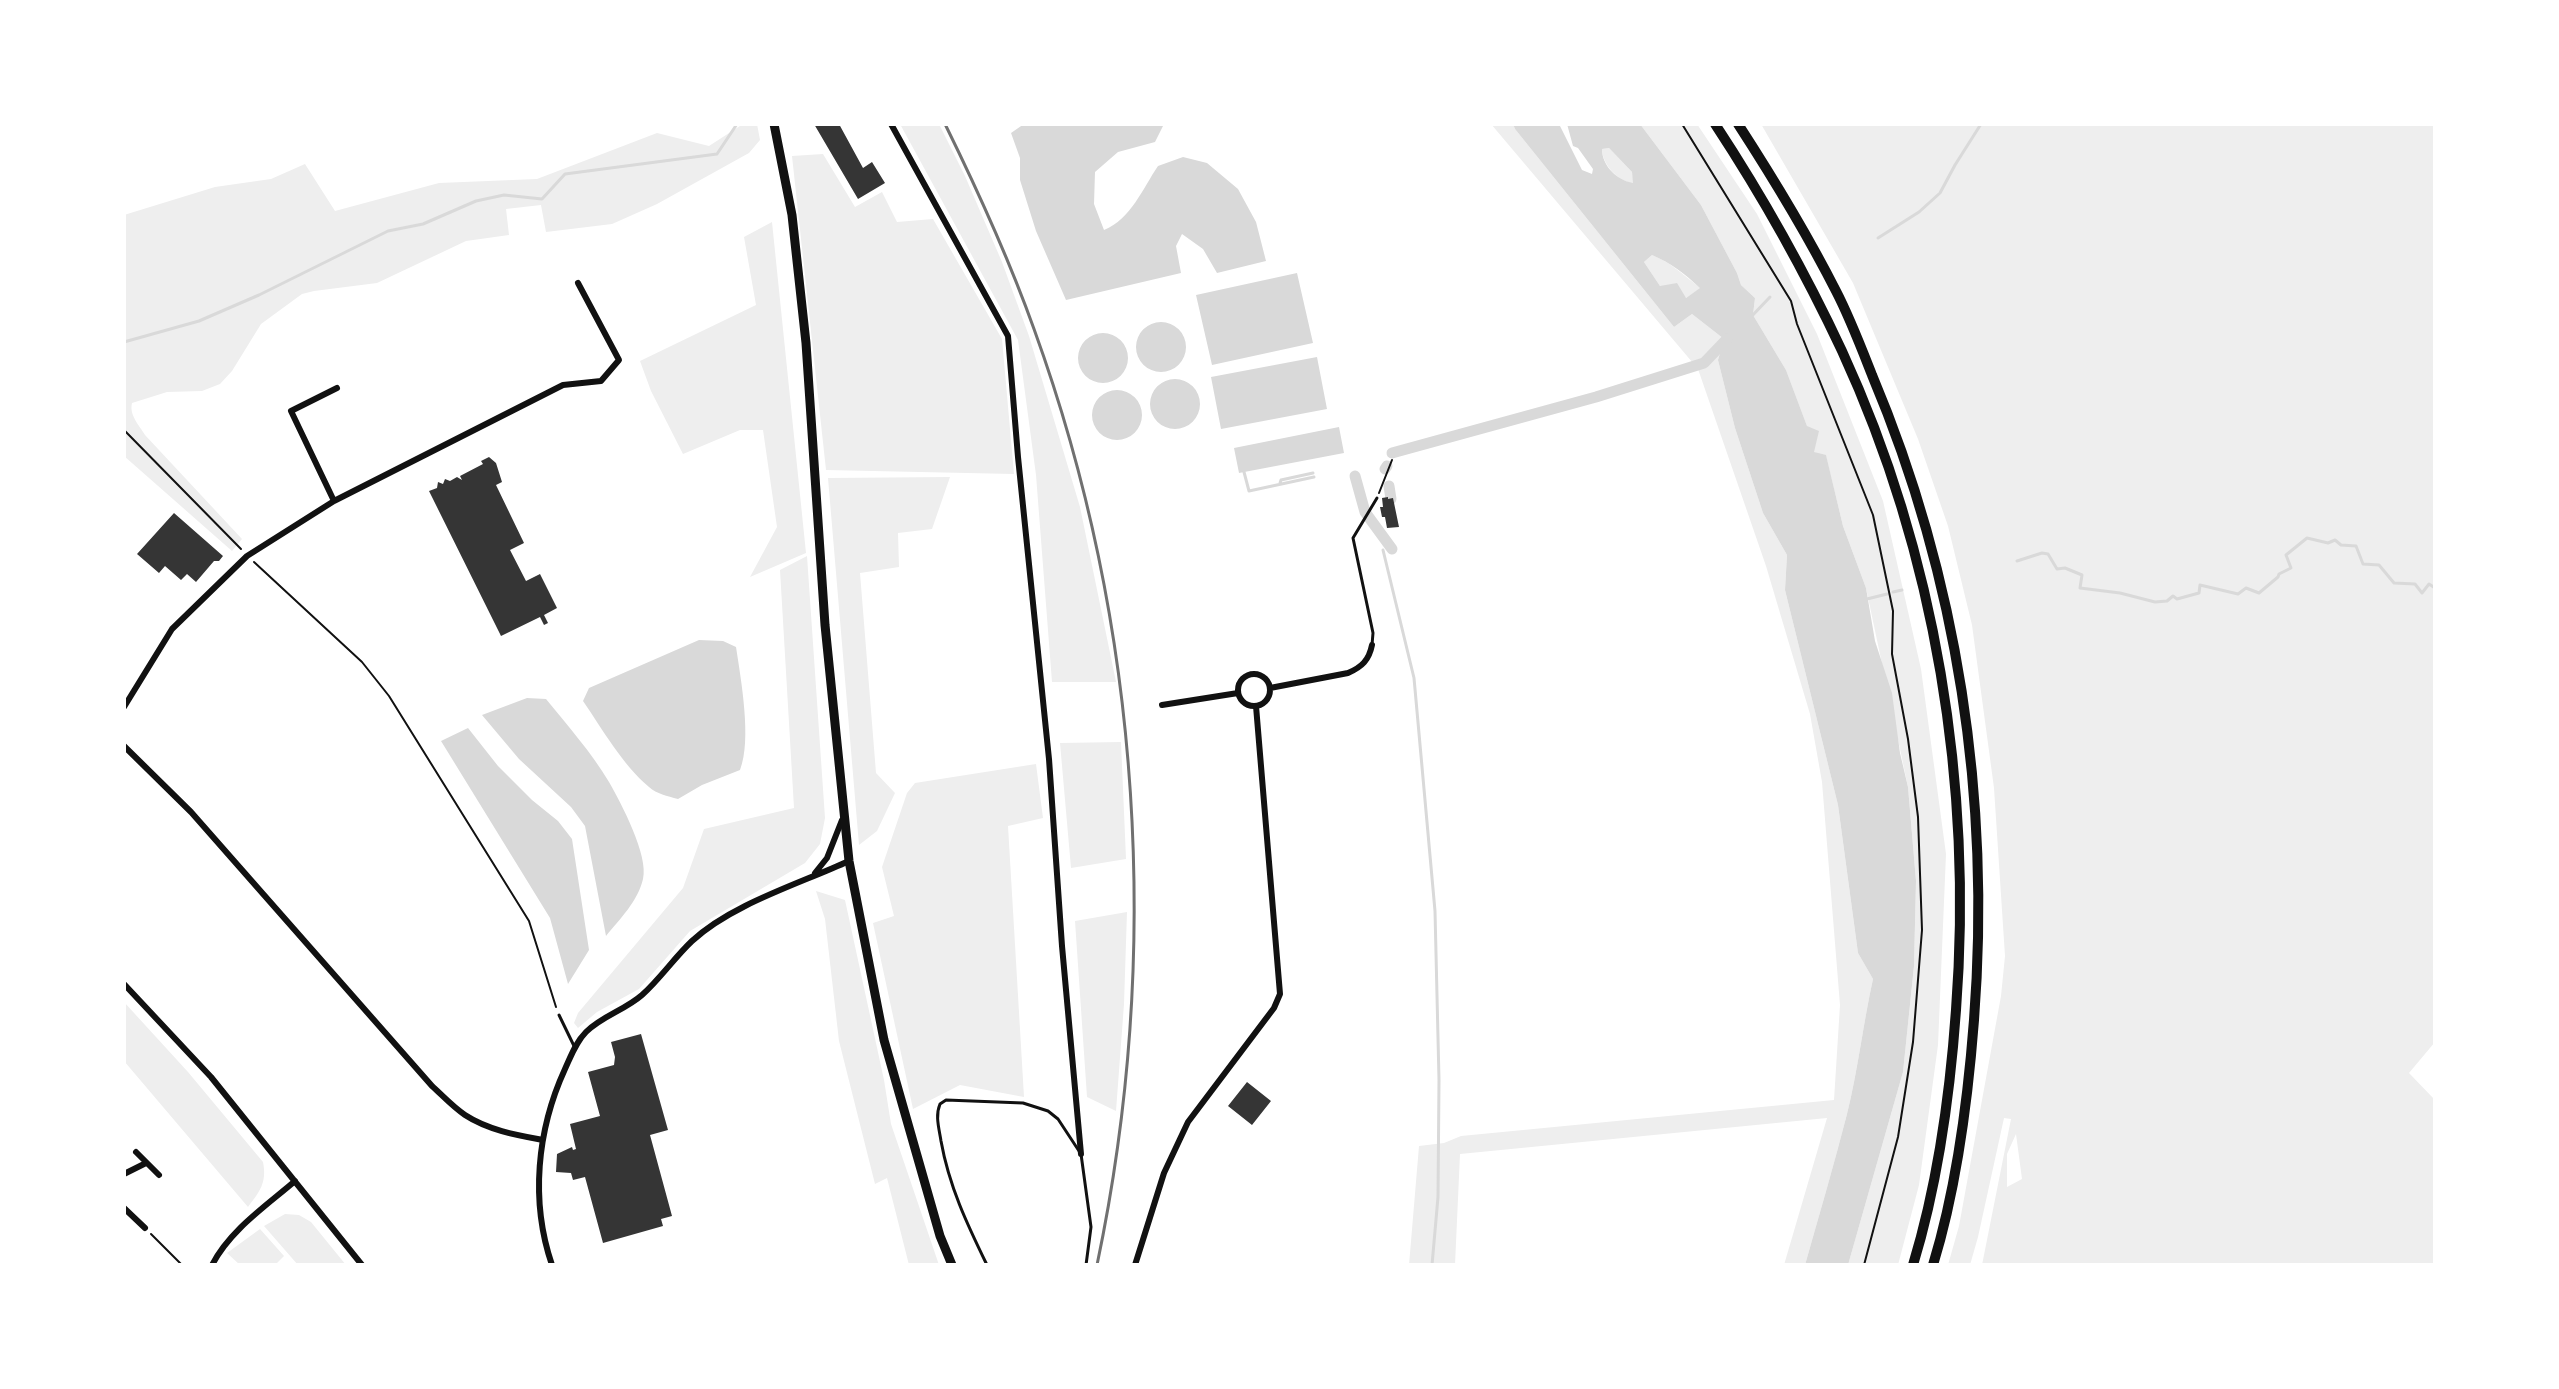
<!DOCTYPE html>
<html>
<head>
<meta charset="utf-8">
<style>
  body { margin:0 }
  #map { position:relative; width:2559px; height:1389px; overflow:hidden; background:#fff; font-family:Figtree,sans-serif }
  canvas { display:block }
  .frame { position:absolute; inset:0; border:126px solid #fff; pointer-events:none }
</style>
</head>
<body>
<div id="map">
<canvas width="2559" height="1389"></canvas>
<div class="frame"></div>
</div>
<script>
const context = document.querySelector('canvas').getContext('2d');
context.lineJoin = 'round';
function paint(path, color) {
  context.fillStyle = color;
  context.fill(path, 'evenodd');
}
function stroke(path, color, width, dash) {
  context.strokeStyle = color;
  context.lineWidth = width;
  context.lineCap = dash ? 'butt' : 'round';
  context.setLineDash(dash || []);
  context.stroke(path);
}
const green = new Path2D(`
  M743 124H757L760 140 749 153 657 204 612 224 546 232 541 205 506 209 509 235 466 241 377 283 314 291 302 294 261 324 232 371 220 384 202 391 167 392 132 403C129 415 139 425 145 435L242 539 232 551 124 456V215L215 187 271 179 305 164 335 211 439 183 537 179 657 133 709 146Z
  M900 124H939L965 176 1002 262 1029 336 1080 507 1116 682H1052L1036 475 1018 340Z
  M1491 124H1513L1515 129 1674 327 1692 314 1724 339 1718 360 1735 428 1763 513 1787 555 1785 590 1838 805 1858 953 1873 979C1863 1024 1858 1070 1847 1114 1834 1165 1819 1215 1805 1265H1784L1827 1118 1460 1154 1455 1265H1409L1419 1146 1444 1143 1461 1136 1834 1100 1840 1005 1822 782 1810 714 1766 566 1698 369Z
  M1640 124H1697L1757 214 1817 334 1883 501 1921 669 1946 854 1938 1045 1919 1185 1898 1265H1848L1903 1072 1914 966 1916 881 1908 787 1866 588 1843 526 1826 456 1813 452 1807 426 1786 370 1753 315 1755 298 1741 285 1737 273 1701 205Z
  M1761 124H2435V1042L2409 1073 2435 1100V1265H1982L2011 1119 2004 1118 1978 1237 1970 1265H1948L1959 1226 2001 996 2005 956 1994 788 1972 625 1948 526 1918 439 1853 283ZM2016 1134 2022 1179 2007 1187V1154Z
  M1609 148 1632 172 1634 184C1617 180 1603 166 1602 149Z
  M823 154 855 207 882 192 897 222 933 219 1002 339 1014 474 826 470 792 156Z
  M772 222 806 553 750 577 777 527 763 430H740L683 454 651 391 640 361 756 305 744 237Z
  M1652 255C1674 264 1681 274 1701 288L1686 298 1660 286 1644 262Z
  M950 477 932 529 898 533 899 567 860 573 876 773 895 793 877 831 859 845 828 478Z
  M807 556 825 818 820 844 805 863 690 931 639 989 597 1012 578 1028 574 1023 578 1013 683 888 704 829 794 808 780 570Z
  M1121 742 1126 859 1071 868 1060 743Z
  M1036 764 1043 818 1008 826 1024 1097 960 1085 913 1109 873 923 894 916 882 867 907 793 915 783Z
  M816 891 845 900 884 1080 891 1124 939 1265H909L887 1178 875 1184 839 1041 825 919Z
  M1127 912 1124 1004 1116 1111 1087 1097 1075 921Z
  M124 1002 188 1072 263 1162C267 1183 260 1191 248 1207L124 1061Z
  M285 1214 299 1215 311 1222 346 1265H298L264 1226Z
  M260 1229 284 1256 275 1265H240L227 1253Z`);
const water = new Path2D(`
  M1024 124H1164L1155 142 1118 152 1095 172 1094 204 1104 230C1131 219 1143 188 1158 166L1183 157 1207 163 1238 189 1256 222 1266 261 1217 273 1203 249 1182 234 1176 246 1181 273 1066 300 1036 231 1020 180V158L1011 133Z
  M1513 124H1559L1582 170 1592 174 1593 169 1578 148 1573 146 1567 124H1640L1701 205 1737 273 1741 285 1755 298 1753 315 1786 370 1807 426 1819 431 1814 452 1826 455 1843 526 1866 588 1875 641 1892 693 1900 753 1908 787 1916 881 1914 966 1903 1072 1848 1265H1805C1819 1215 1834 1165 1847 1114 1858 1070 1863 1024 1873 979L1858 953 1838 805 1785 590 1787 555 1763 513 1735 428 1718 360 1724 339 1692 314 1674 327 1515 129ZM1609 148 1632 172 1633 183C1617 180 1602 166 1602 149ZM1652 255C1671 263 1685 274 1700 288L1686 298 1677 283 1660 286 1644 262Z
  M1297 273 1313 343 1212 365 1196 295Z
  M1136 347a25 25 0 1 1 50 0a25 25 0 1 1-50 0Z
  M1078 358a25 25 0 1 1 50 0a25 25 0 1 1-50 0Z
  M1317 357 1327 409 1221 429 1211 377Z
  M1150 404a25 25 0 1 1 50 0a25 25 0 1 1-50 0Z
  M1092 415a25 25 0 1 1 50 0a25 25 0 1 1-50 0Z
  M1339 427 1344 453 1239 473 1234 448Z
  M699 640 723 641 736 647C741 680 752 740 740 770L702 785 678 799C667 796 657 794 649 787 622 764 603 730 583 701L589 688Z
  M527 698 546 699C567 725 592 753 609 782 621 803 649 856 643 879 638 901 620 919 606 936L585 826 571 807 519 759 482 715Z
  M468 728 498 766 532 800 558 821 572 839 589 950 568 984 550 918 441 741Z`);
const stream = new Path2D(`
  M1878 238 1919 212 1940 193 1955 165 1981 124
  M1750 318 1770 297
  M124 342 199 321 259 295 388 231 423 224 476 201 504 195 542 199 565 174 717 154 737 124
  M1244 472 1249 491 1314 477
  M1280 483 1281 480 1313 473
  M1383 550 1414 678 1435 911 1439 1080 1438 1197 1432 1265
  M2017 561 2042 553 2048 554 2057 569 2065 568 2082 575 2080 588 2120 593 2155 602 2167 601 2173 596 2177 599 2199 593 2200 585 2238 594 2246 588 2259 593 2278 577 2279 574 2291 568 2286 555 2307 538 2328 543 2335 540 2341 545 2356 546 2363 564 2379 565 2394 583 2415 584 2422 593 2429 584 2435 588
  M1893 592 1902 590
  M1867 599 1887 594`);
const canal = new Path2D(`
  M1392 453 1596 397 1704 363 1727 339
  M1385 469 1387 466
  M1355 476 1365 512 1392 549
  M1389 486 1391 499`);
const building = new Path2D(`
  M814 124H839L863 168 872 162 885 183 858 199Z
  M489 457 496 463 502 482 496 485 524 543 510 550 526 581 540 574 557 608 544 615 548 623 544 625 540 617 501 636 429 491 437 488 438 482 443 484 445 479 450 481 457 477 462 480 460 476 483 464 481 461Z
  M1388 497V499L1393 498 1399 527 1387 528 1385 517H1382L1380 507H1383L1382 498Z
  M174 513 223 556 219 561H214L196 582 187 574 181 580 165 566 159 573 137 554Z
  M641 1034 668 1130 650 1135 672 1216 661 1219 663 1226 603 1243 585 1177 573 1180 571 1173 556 1172 557 1154 572 1147 573 1150 576 1149 570 1124 600 1116 588 1072 614 1065 615 1057 611 1042Z
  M1247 1082 1271 1101 1252 1125 1228 1106Z`);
const path = new Path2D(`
  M1682 124 1791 301 1797 324 1873 515 1893 611 1892 654 1908 739 1918 817 1922 930 1913 1042 1898 1137 1864 1265
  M124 430 241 549
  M1379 493 1392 460
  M254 562 362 662 389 696 529 921 556 1007
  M151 1234 182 1265`);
const service = new Path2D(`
  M1372 645 1373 633 1353 538 1377 498
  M559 1015 575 1048
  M987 1265C967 1224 949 1186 941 1141 939 1128 935 1116 940 1104L946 1100 1023 1103 1048 1111 1058 1119 1081 1154 1091 1227 1086 1265`);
const minor = new Path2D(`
  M891 124 1008 336 1018 457 1049 759 1062 946 1081 1154
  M334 501 291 411 337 388
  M1238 690a16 16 0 1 1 32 0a16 16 0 1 1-32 0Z
  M1270 688 1348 673C1362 667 1369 660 1372 645
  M1162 705 1238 693
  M124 707 172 629 247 556 334 501 563 385 601 381 619 360 578 283
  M124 746 191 812 432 1086C443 1096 453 1107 465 1115 488 1130 516 1135 543 1140
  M815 873 827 858 842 820
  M124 984 211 1077 362 1265
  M136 1152 159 1175
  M124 1174 146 1163
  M124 1208 145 1228
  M212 1265C230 1230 266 1206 295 1181
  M552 1265C530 1201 537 1130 565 1069 571 1056 576 1042 586 1032 602 1016 625 1010 642 995 660 979 674 958 692 941 732 904 799 884 849 861
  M1135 1265 1164 1173 1188 1122 1274 1008 1280 994 1256 706`);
const primary = new Path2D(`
  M774 124 792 215 806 343 825 625 849 861 884 1040 940 1236 952 1265`);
const motorway = new Path2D(`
  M1715 124C1763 197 1805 272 1842 351 1936 555 1973 786 1956 1010 1950 1095 1938 1183 1913 1265
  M1738 124C1773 178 1807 234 1836 291 1850 318 1861 347 1872 375 1958 579 1991 799 1974 1020 1968 1099 1956 1190 1933 1265`);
const rail = new Path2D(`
  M945 124C978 191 1009 259 1034 329 1142 627 1162 955 1097 1265`);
paint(green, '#eee');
paint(water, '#d9d9d9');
stroke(stream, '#d9d9d9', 3);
stroke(canal, '#d9d9d9', 11);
paint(building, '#353535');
stroke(path, '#111', 2);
stroke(service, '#111', 3);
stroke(minor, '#111', 6);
stroke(primary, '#111', 9);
stroke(motorway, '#111', 10);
stroke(rail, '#707070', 3);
</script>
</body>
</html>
